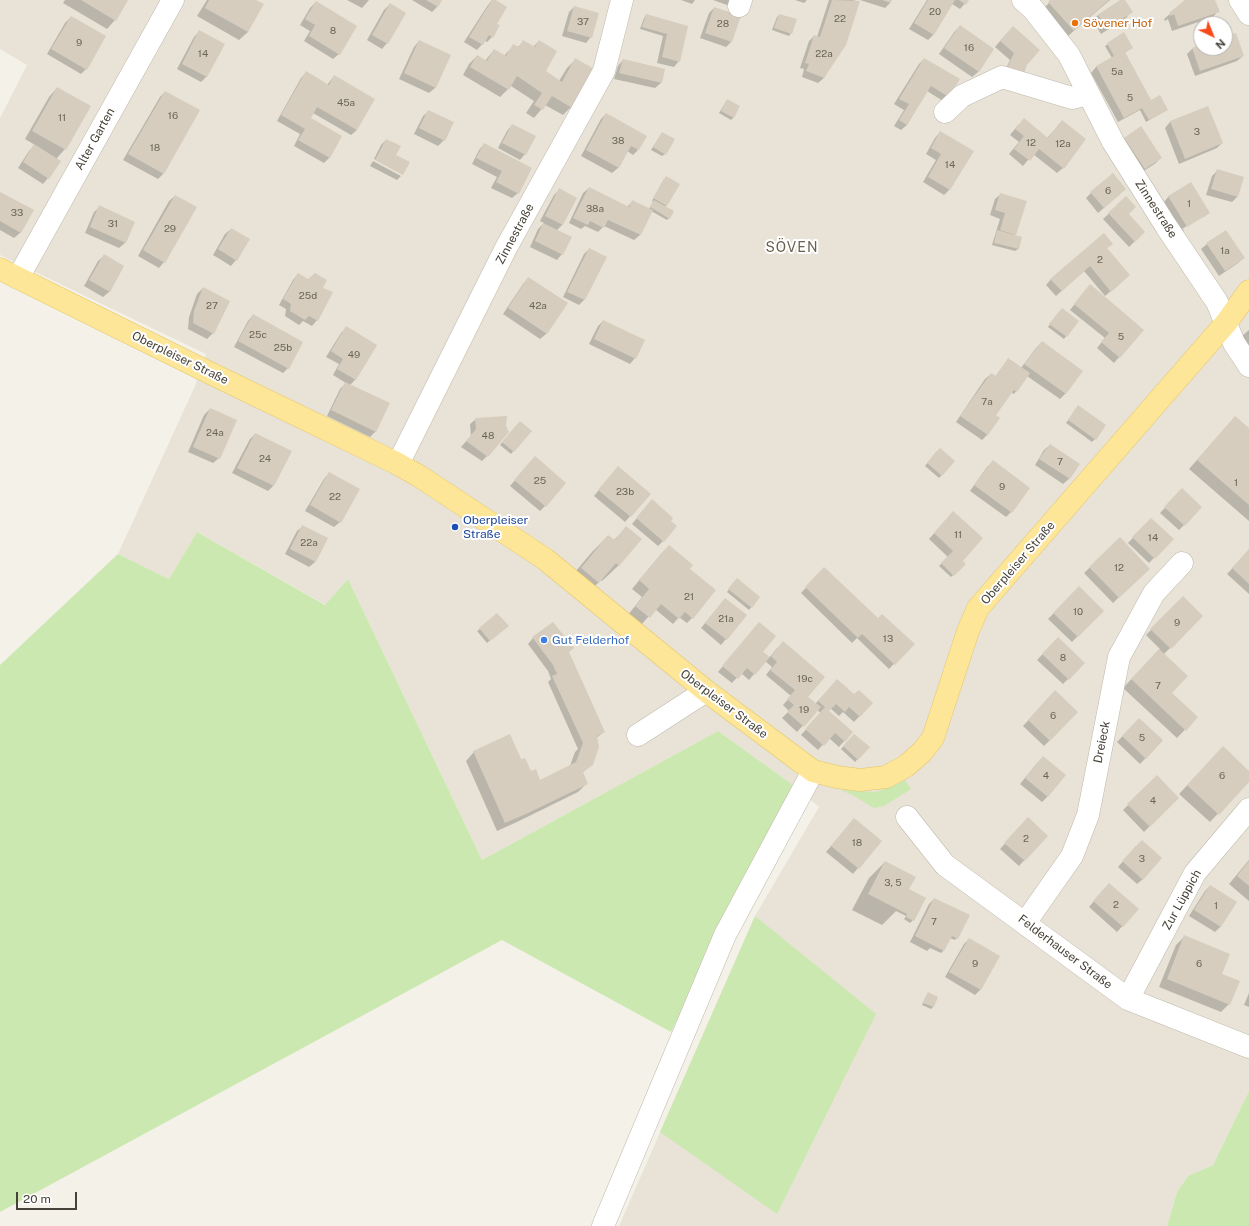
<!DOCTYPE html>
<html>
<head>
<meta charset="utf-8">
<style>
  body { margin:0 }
  #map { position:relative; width:1249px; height:1226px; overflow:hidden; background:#f4f1e8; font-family:"Public Sans",sans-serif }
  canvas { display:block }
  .north { position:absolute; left:1193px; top:16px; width:40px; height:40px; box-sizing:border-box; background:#fff; border:1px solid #b5b3af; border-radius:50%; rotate:137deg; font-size:11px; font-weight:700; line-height:16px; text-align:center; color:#474237 }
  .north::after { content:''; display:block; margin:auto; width:14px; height:18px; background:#f8491b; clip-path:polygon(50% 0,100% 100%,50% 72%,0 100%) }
  .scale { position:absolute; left:16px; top:1192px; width:61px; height:18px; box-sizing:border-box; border:2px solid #474237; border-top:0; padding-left:5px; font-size:12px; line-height:14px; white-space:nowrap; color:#474237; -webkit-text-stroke:3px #fff; paint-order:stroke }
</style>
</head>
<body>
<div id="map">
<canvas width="1249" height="1226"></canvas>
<div class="north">N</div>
<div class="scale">20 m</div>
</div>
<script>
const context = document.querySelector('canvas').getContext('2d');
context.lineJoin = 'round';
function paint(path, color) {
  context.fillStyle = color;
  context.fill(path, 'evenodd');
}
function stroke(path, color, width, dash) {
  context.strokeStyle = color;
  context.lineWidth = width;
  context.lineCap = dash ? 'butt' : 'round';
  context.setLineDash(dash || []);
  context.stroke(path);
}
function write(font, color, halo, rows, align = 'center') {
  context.font = font + ' "Public Sans",sans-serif';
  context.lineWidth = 4;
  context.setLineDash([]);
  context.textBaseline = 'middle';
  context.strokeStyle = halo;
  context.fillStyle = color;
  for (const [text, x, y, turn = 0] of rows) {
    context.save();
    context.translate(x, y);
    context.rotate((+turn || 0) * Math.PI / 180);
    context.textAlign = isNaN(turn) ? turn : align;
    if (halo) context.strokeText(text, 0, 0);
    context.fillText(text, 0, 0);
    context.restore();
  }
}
const residential = new Path2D(`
  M0 0H1249V1091L1213 1165 1188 1176 1177 1192 1167 1226H619L755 916 819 807 793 785 718 731 482 860 348 579 326 605 197 532 169 579 118 554 195 386 206 354 0 255V118L27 65 0 49ZM1201 24H1225V48H1201Z`);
const green = new Path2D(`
  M197 532 325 605 348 579 482 860 718 731 793 785 671 1032 502 940 0 1212V665L118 554 169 579Z
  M905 780 911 789 884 806 874 808 852 795 841 790 875 792 891 787Z
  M755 916 876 1014 777 1214 660 1132Z
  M1249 1091V1226H1167L1177 1192 1188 1176 1213 1165Z`);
const shadow = new Path2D(`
  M65 0H127L115 20 107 29 63 3Z
  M207 0H254L248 32 239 40 197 16Z
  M347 0H369L362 8Z
  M412 0H441L437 7 432 12Z
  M492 0H494L492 37 487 42 485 41 477 50 464 42 488 5Z
  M681 0H695L692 4Z
  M713 0H733L727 5Z
  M795 0H807L804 3Z
  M829 0H853L859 2 824 78 818 83 802 77 804 69 800 68 809 41 814 36 817 37Z
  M860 0H891L890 3 885 8Z
  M927 0H968L960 9 952 4 933 35 928 40 909 29Z
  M1052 0H1110L1068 36 1044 8Z
  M1121 0H1123L1131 12 1126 18 1101 34 1093 21 1098 15Z
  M1187 0H1214L1218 11 1213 17 1172 31 1168 19 1165 21 1164 19Z
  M316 2 339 54 333 59 304 41 310 31 300 25 310 8Z
  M390 4 387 43 382 49 367 40 384 10Z
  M574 7 591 37 586 43 562 36 569 12Z
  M714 8 740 16 731 42 726 47 700 38 709 13Z
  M646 15 669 22 679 61 674 67 657 63 663 36 640 29 644 18Z
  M780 15 791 33 789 36 772 30 777 17Z
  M71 17 86 69 81 74 47 54 65 23Z
  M960 26 993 49 978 72 972 77 939 54 955 31Z
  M200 31 207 76 201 82 177 69 194 37Z
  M1007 33 1039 50 1004 73 1010 60 995 47Z
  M1124 34 1132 48 1124 53 1151 102 1167 110 1146 122 1140 110 1118 122 1091 73 1096 67 1112 58 1105 46Z
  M1225 37 1243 56 1237 61 1195 76 1187 54 1193 48 1201 46V48H1225Z
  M419 41 450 55 435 88 429 93 399 79 414 47Z
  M524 41 533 47 539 41 544 71 559 81 567 68 576 59 571 107 563 115 545 105 534 118 526 113 534 101 511 86 500 97 463 75 469 64 477 56 485 61 494 50 504 56 514 45 518 47Z
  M924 59 959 80 943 101 927 91 907 125 901 130 894 126 904 110 894 104 919 64Z
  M623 60 664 70 661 83 655 88 614 79 618 66Z
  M306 73 327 85 334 76 357 130 351 135 313 113 309 119 341 137 329 158 324 163 294 146 300 134 277 121 301 78Z
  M57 88 65 149 56 159 48 178 43 184 18 168 29 151 35 145 25 139 49 97Z
  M165 92 199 111 163 174 158 179 123 160 160 97Z
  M727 100 734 117 731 120 719 113Z
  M1208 107 1222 143 1217 148 1179 164 1165 128 1170 122Z
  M429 111 444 140 438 146 414 134 423 116Z
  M606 114 638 150 633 155 627 151 618 168 612 173 581 156 601 119Z
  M1062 122 1063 168 1057 173 1033 154 1023 166 1009 154 1019 142 1010 135 1018 125 1047 138Z
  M512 125 525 154 520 160 498 148 507 131Z
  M940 132 972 151 949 190 944 195 923 182 936 160 926 154 935 138Z
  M662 133 665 154 662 156 651 150Z
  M1124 139 1161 157 1156 163 1139 174 1119 144Z
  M386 140 395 156 409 163 402 175V174L374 159 381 145Z
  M484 144 518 193 512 198 491 188 497 177 472 164 479 150Z
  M373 161 401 176 397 180 370 166Z
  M1218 170 1243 178 1237 197 1232 202 1206 195 1212 176Z
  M664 179 678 184 665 207 669 218 667 220 651 211 640 235 634 240 604 226 598 232 585 226 581 229 569 223 583 193 589 188 627 207 633 201 649 209 653 202 652 201Z
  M559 190 563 224 557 230 562 254 557 260 530 247 538 229 544 223 540 221 554 195Z
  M0 193 33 210 20 233 14 238 0 230Z
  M1091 193 1120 194 1098 213 1086 198Z
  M1001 194 1015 235 1014 236 1021 238 1018 249 1015 251 992 245 1000 219 990 215 995 199Z
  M175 196 164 262 159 268 138 256 169 201Z
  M1169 196 1209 212 1204 217V215L1182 229 1184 230 1182 232 1164 202Z
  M1126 198 1128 214 1144 232 1129 247 1103 219Z
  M100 207 134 222 125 243 119 248 85 233 94 212Z
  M231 229 236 260 231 266 213 255 225 234Z
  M1207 244 1243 258 1238 263 1219 276 1201 249Z
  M589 249 606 257 584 300 579 305 563 297 584 254Z
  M1106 249 1123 281 1105 296 1084 271 1056 296 1046 285 1051 279Z
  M104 256 123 267 109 292 103 297 84 286 98 261Z
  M298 274 322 288 317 320 312 326 303 321 299 325 285 316 286 309 279 305 293 280Z
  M529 278 566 303 546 334 540 339 503 314 523 284Z
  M203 288 213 333 207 339 188 329 189 317 197 294Z
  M1085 291 1142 330 1114 363 1097 348 1105 338 1070 310Z
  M1059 312 1077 321 1064 339 1048 327Z
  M253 315 288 368 283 373 234 347 248 321Z
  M603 321 635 358 630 364 589 344 598 326Z
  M346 328 376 346 355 380 350 385 376 431 370 437 327 416 340 389 346 383 333 375 339 364 326 357 341 333Z
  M1249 330V346L1242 336Z
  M1042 342 1082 371 1065 394 1060 399 1027 376 1014 394 1011 392 995 415 999 418 987 435 982 440 956 422 985 379 991 374 995 377 1006 362 1021 368 1036 348Z
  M210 409 219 458 213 463 188 452 204 415Z
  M1076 409 1095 439 1092 442 1066 423Z
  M476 419 487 456 482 461 461 447 471 436 470 424Z
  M518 424 531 431 511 454 500 445Z
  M1227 426 1249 429V521L1189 469Z
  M255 434 291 452 273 486 268 491 232 473 250 439Z
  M1050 445 1078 464 1069 479 1063 484 1035 465 1044 450Z
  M937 451 954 461 939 478 925 466Z
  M535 457 545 506 540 511 510 486Z
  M993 462 1011 512 1006 517 970 491 987 467Z
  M329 473 340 522 334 527 305 511 324 479Z
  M613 473 649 494 625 522 594 496Z
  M1182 490 1184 525 1179 530 1160 513Z
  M647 506 663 541 658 546 632 524Z
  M948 518 962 561 964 564 951 577 939 566 948 557 929 539Z
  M1151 519 1172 539 1149 563 1128 543Z
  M303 526 327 539 315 562 309 567 285 554 297 531Z
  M626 528 619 565 602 581 601 580 582 599 565 584 592 552 608 536 613 541Z
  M1120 539 1148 569 1113 603 1084 573Z
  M669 546 684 574 692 618 687 623 679 617 673 624 655 609 641 625 628 615 642 597 632 589 661 554Z
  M1249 550V594L1227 574Z
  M824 568 878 619 913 644 889 669 857 638 852 643 801 593Z
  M734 582 759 597 749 610 727 592Z
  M1079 588 1102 611 1072 642 1048 619Z
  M1183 598 1202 616 1164 654 1171 693 1196 718 1177 738 1123 688 1160 649 1146 635Z
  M720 605 726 639 721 645 701 628Z
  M759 623 762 652 769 658 777 648 807 697 815 704 832 686 872 703 854 722 843 712 839 716 830 708 828 711 852 732 839 747 829 738 818 750 801 735 821 713 817 710 797 732 782 718 789 711 783 705 791 696 766 675 772 667 765 661 749 680 741 673 732 683 718 672Z
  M505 628 487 643 477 631 480 629Z
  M533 638 568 652 604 732 596 738 592 764 582 773 587 783 578 792 517 822 497 831 466 761 474 752 520 760 540 782 570 766 575 752 578 749 548 682 551 679 548 671 528 644Z
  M1058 638 1084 663 1063 684 1037 660Z
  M1050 697V740L1044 746 1023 726Z
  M1139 719 1162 741 1140 764 1117 742Z
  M854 735 868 748 855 762 841 749Z
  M1215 756 1249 772V781L1210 822 1179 794Z
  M1038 762 1048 796 1042 802 1020 784Z
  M1157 777 1178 798 1144 832 1123 810Z
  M854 819 858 868 853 874 826 852Z
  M1023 824 1047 836 1019 866 1000 849Z
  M1136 846 1143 879 1137 884 1118 867Z
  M1249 860V901L1229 884Z
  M885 862 908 890 913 920 910 923 904 919 906 916 896 911 882 925 852 910 869 878Z
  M1210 886 1221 926 1215 932 1189 916 1205 891Z
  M1103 890 1137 910 1117 932 1089 907Z
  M934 899 957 938 955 940 950 938 944 950 941 953 930 948 927 951 910 942 929 904Z
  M1184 937 1221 974 1229 1004 1221 1012 1159 987 1176 945Z
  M969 939 980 990 975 995 945 977 964 944Z
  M928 993 937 997 933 1007 931 1009 922 1005 926 996Z
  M1249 993V1007L1244 1005Z`);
const building = new Path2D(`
  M81 0H128L116 21Z
  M209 0H256L264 4 248 32 205 8Z
  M426 0H442L438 7Z
  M492 0H496L507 7 497 24 500 25 493 38 489 35 483 45 469 37Z
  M832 0 860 1 846 45 824 78 806 71 809 64 805 63 814 35 820 37Z
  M882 0H892L891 3Z
  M928 0H955L934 35 914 23Z
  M959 0H969L966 5Z
  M1050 0H1109L1074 31 1048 2Z
  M1120 0H1125L1133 12 1107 29 1098 15Z
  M1185 0H1215L1220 12 1178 26 1174 14 1171 16 1169 13Z
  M316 1 357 26 340 55 309 36 315 25 305 19Z
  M390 3 406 13 388 44 372 35Z
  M574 6 599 13 592 38 567 31Z
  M714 7 741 16 732 42 705 33Z
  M646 14 688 26 680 62 662 57 667 34 642 27Z
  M779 14 797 19 792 34 774 28Z
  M71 16 106 36 87 70 51 49Z
  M960 25 994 49 979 72 944 48Z
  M1013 26 1040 50 1027 65 1023 77 1006 70 1014 53 1000 41Z
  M199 30 225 44 207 77 182 64Z
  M1124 32 1133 48 1125 52 1151 100 1160 95 1168 110 1149 120 1142 108 1124 118 1096 66 1114 56 1107 43Z
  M1236 33 1244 56 1200 71 1192 48 1201 45V48H1225V36Z
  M419 40 451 55 436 88 404 73Z
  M523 40 535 47 539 40 557 51 546 71 562 82 575 58 594 69 572 108 552 96 543 110 534 105 542 93 517 76 509 90 470 67 477 55 487 61 494 49 506 56 513 44 519 47Z
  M924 58 960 79 949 97 931 86 907 125 899 120 909 104 899 99Z
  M623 59 665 69 662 83 619 73Z
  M306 71 329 85 334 75 375 99 357 130 317 107 311 118 342 136 330 158 298 140 305 129 281 115Z
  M57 87 91 106 66 150 32 131Z
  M165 91 200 110 164 174 128 154Z
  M727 99 740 106 734 118 721 111Z
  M1208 106 1223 143 1185 159 1170 121Z
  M428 110 454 122 445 141 419 128Z
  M606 113 647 136 639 150 631 146 619 168 586 150Z
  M1024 118 1048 138 1062 120 1086 139 1064 169 1039 149 1030 161 1014 149 1024 136 1015 129Z
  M512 124 536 136 526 155 502 143Z
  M1141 126 1162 158 1145 169 1124 138Z
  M940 131 974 151 950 190 928 177 941 154 931 148Z
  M662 132 675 139 666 155 653 147Z
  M386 139 401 146 396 155 410 162 403 175 375 160Z
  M484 143 532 168 519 194 496 182 502 171 476 158Z
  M34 144 61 161 49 179 23 162Z
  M1217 169 1244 177 1238 197 1211 189Z
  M1113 173 1126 189 1104 208 1090 192Z
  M666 176 680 184 667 206 653 198Z
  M1191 182 1210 213 1187 227 1168 196Z
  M589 187 629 207 632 200 653 210 641 235 608 220 604 228 590 221 588 225 573 218Z
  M559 188 577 198 563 225 545 216Z
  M0 192 34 210 21 233 0 221Z
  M1000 193 1027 201 1016 235 1000 230 1005 213 995 210Z
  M175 195 197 207 165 263 143 250Z
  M1126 196 1136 207 1129 214 1145 232 1135 242 1108 213Z
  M654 200 674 211 670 219 650 207Z
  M99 205 135 222 126 243 90 227Z
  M543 223 572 237 563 255 535 241Z
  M231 228 250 239 237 261 218 249Z
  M997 230 1022 237 1019 249 994 243Z
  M1226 230 1245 258 1225 271 1206 243Z
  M1104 233 1113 244 1107 248 1130 275 1111 292 1090 266 1062 291 1050 279Z
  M589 248 607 257 585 300 567 292Z
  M104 254 124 266 110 292 89 280Z
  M298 273 308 279 315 273 327 280 323 288 333 292 318 321 309 316 305 320 290 311 291 304 283 299Z
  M528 277 568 303 547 334 508 308Z
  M1090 284 1144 330 1120 358 1101 342 1109 333 1074 304Z
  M203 287 230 301 214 334 193 323 194 311Z
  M1062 308 1079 321 1067 337 1049 324Z
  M253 314 303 342 289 369 238 341Z
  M603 320 645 340 636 359 594 339Z
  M346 326 377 345 356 380 337 369 343 359 331 351Z
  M1042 341 1083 371 1066 394 1024 364Z
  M1008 358 1030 373 1017 392 1014 390 996 415 1000 418 988 435 960 416 991 373 996 376Z
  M345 382 390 403 376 432 331 410Z
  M1078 405 1106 425 1096 440 1068 420Z
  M210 408 237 420 220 459 193 447Z
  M507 416 506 426 509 432 488 457 466 441 476 429 475 418Z
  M1235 416 1249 428V505L1197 460Z
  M520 421 532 431 514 452 502 442Z
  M255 433 292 451 274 486 237 468Z
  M1050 444 1080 464 1070 479 1039 459Z
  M940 448 955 461 942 476 927 463Z
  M535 456 566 483 546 507 514 480Z
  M993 460 1030 488 1012 513 974 485Z
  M618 466 651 494 631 517 598 490Z
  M329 472 360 489 341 523 310 505Z
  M1182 488 1202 507 1185 526 1164 507Z
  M652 499 673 518 671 521 677 526 664 542 636 518Z
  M953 511 983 538 963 561 966 564 954 576 941 563 953 551 934 533Z
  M1151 518 1174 539 1155 559 1132 537Z
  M302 525 328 538 316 562 290 549Z
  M626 526 642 539 619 566 616 563 599 583 581 568 608 535 615 540Z
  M1120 537 1150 569 1119 598 1089 567Z
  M669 545 693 565 690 569 716 590 693 619 685 612 679 619 661 604 650 618 635 606 649 589 639 580Z
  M1249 549V584L1232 568Z
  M824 567 878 618 882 614 915 644 895 665 862 634 858 638 805 587Z
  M737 578 760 597 752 608 728 589Z
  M1079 586 1104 611 1078 637 1053 613Z
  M1183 596 1203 616 1171 649 1150 629Z
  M725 598 747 615 727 640 705 623Z
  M497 613 509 626 490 641 479 628Z
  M553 622 574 648 569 652 605 732 597 736 599 747 593 765 583 772 588 784 526 814 505 823 473 751 510 734 521 759 525 758 531 771 536 769 540 780 576 762 583 743 552 676 557 674 553 665 532 637Z
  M759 622 776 636 763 652 770 657 755 675 747 668 738 679 722 666Z
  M1058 637 1085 663 1069 680 1042 654Z
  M783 641 825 677 808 697 821 707 804 727 787 712 794 705 787 699 795 690 770 670 777 662 771 656Z
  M1159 649 1188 676 1172 693 1198 717 1186 731 1131 679Z
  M837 679 854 694 859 690 873 703 860 717 849 707 845 712 836 704 829 711 853 732 845 742 835 733 824 746 805 729 825 707 818 701Z
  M1055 690 1078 712 1050 741 1028 720Z
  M1139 718 1163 740 1146 759 1122 736Z
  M854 734 870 747 858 760 843 746Z
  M1223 746 1249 771V782L1219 815 1187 785Z
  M1043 756 1066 775 1048 797 1025 778Z
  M1157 775 1179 798 1150 827 1127 804Z
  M1028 817 1048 836 1025 861 1004 843Z
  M854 818 882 841 859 869 831 846Z
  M1142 840 1162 858 1143 880 1122 861Z
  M885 861 916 877 909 889 926 898 914 921 906 917 907 914 868 894Z
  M1249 861V886L1237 876Z
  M1109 883 1139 909 1123 927 1093 901Z
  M1210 885 1237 902 1221 927 1194 910Z
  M934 898 970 915 958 939 952 936 944 951 915 936Z
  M1184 935 1230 954 1222 974 1240 981 1230 1005 1167 979Z
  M969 938 1000 956 981 990 949 972Z
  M928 992 938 997 934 1007 923 1003Z`);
const minor = new Path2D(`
  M1023 0 1033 9 1069 55 1113 142 1166 226 1217 302 1234 343 1249 366
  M1240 0 1249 14
  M739 6 741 0
  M945 112 962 96 1002 77 1072 98 1088 94
  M18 278 173 0
  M398 464 506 248 604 71 622 0
  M638 735 706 691
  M907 817 945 865 1128 999 1249 1047
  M1025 923 1072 856 1088 815 1119 657 1154 593 1182 563
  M1128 999 1195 873 1249 809
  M603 1226 725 935 813 771`);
const major = new Path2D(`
  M0 269 212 374 398 464 419 476 545 559 706 691 813 771 837 777 860 780 886 777 906 766 922 752 933 738 968 631 978 608 1226 323 1249 291`);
const markers = [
  [1075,23,4,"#e8710a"],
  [455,527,4,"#1a4fb4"],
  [544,640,4,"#3f7fe0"]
];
const numberNames = [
  ["20",935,12],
  ["22",840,19],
  ["37",583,22],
  ["28",723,24],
  ["8",333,31],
  ["9",79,43],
  ["16",969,48],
  ["14",203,54],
  ["22a",824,54],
  ["5a",1117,72],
  ["5",1130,98],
  ["45a",346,103],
  ["16",173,116],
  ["11",62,118],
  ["3",1197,132],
  ["38",618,141],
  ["12",1031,143],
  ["12a",1063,144],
  ["18",155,148],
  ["14",950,165],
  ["6",1108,191],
  ["1",1189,204],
  ["38a",595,209],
  ["33",17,213],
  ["31",113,224],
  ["29",170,229],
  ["1a",1225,251],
  ["2",1100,260],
  ["25d",308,296],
  ["27",212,306],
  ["42a",538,306],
  ["25c",258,335],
  ["5",1121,337],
  ["25b",283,348],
  ["49",354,355],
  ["7a",987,402],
  ["24a",215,433],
  ["48",488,436],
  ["24",265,459],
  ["7",1060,462],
  ["25",540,481],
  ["1",1236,483],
  ["9",1002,487],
  ["23b",625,492],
  ["22",335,497],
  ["11",958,535],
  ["14",1153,538],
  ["22a",309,543],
  ["12",1119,568],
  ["21",689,597],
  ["10",1078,612],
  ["21a",726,619],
  ["9",1177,623],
  ["13",888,639],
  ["8",1063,658],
  ["19c",805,679],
  ["7",1158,686],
  ["19",804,710],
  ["6",1053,716],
  ["5",1142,738],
  ["4",1046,776],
  ["6",1222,776],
  ["4",1153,801],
  ["2",1026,839],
  ["18",857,843],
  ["3",1142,859],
  ["3, 5",893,883],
  ["2",1116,905],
  ["1",1216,906],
  ["7",934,922],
  ["9",975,964],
  ["6",1199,964]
];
const foodNames = [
  ["Sövener Hof",1083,23]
];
const streetNames = [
  ["Alter Garten",95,139,-61],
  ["Zinnestraße",1156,209,57],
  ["Zinnestraße",515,234,-62],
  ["Oberpleiser Straße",180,358,26],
  ["Oberpleiser Straße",1018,563,-49],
  ["Oberpleiser Straße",724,704,37],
  ["Dreieck",1102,742,-79],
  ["Zur Lüppich",1182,900,-61],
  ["Felderhauser Straße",1065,952,37]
];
const transitNames = [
  ["Oberpleiser",463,520],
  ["Straße",463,534]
];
const shopNames = [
  ["Gut Felderhof",552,640]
];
const quarterNames = [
  ["SÖVEN",792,248]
];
paint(residential, '#e8e3d6');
paint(green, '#cce8b1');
paint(shadow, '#0003');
paint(building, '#d6cdbe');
stroke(minor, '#bfb9ab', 23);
stroke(major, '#e3c567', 23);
stroke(minor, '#fff', 22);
stroke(major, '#fde698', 22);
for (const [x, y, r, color] of markers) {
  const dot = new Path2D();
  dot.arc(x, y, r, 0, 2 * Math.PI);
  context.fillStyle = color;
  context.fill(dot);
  stroke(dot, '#fff', 1.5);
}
write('10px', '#6b6559', null, numberNames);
write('12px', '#c56008', '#fff', foodNames, 'left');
write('12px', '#474237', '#fff', streetNames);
write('12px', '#164399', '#fff', transitNames, 'left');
write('12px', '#366cbe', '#fff', shopNames, 'left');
context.letterSpacing = '1px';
write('14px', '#6a604e', '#fff', quarterNames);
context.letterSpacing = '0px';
</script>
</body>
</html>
